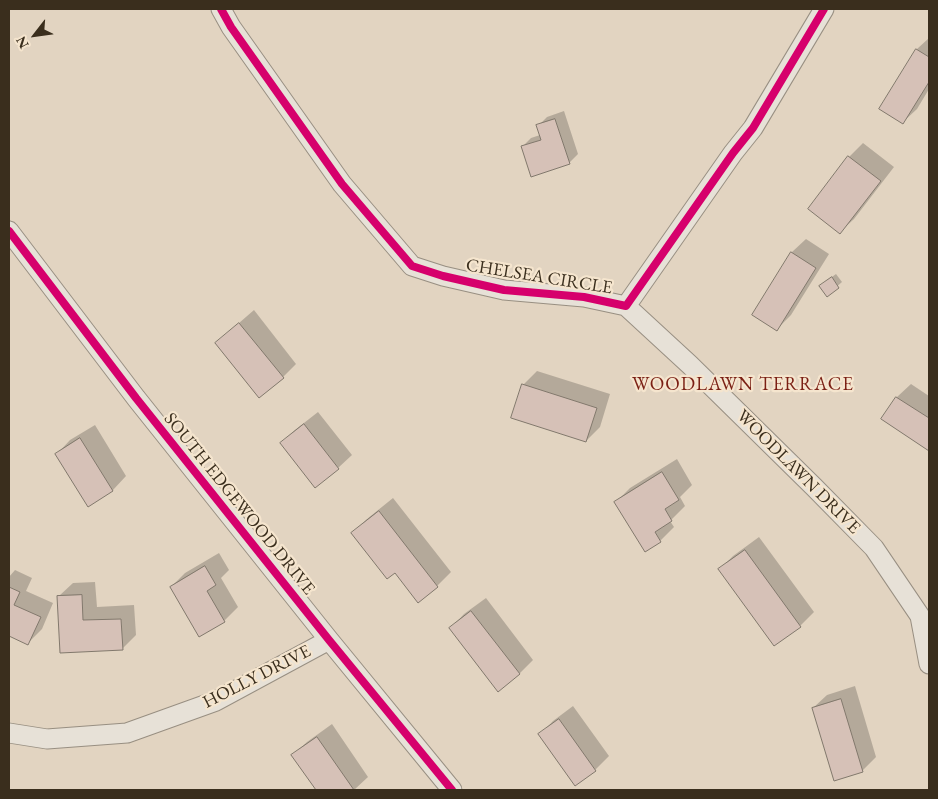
<!DOCTYPE html>
<html>
<head>
<meta charset="utf-8">
<style>
  body { margin:0 }
  #map { position:relative; width:938px; height:799px; overflow:hidden; background:#e2d4c1; font-family:"EB Garamond",serif }
  canvas { display:block }
  .frame { position:absolute; inset:0; border:10px solid #3a2e1d; pointer-events:none }
  .north { position:absolute; left:10px; top:10px; width:50px; height:50px; -webkit-text-stroke:4px #f5e5ce; paint-order:stroke; rotate:240deg; font-size:14px; font-weight:700; line-height:20px; text-align:center; color:#3a2e1d }
  .north::after { content:''; display:block; margin:auto; width:18px; height:22px; background:#3a2e1d; clip-path:polygon(50% 0,100% 100%,50% 72%,0 100%) }
</style>
</head>
<body>
<div id="map">
<canvas width="938" height="799"></canvas>
<div class="frame"></div>
<div class="north">N</div>
</div>
<script>
const context = document.querySelector('canvas').getContext('2d');
context.lineJoin = 'round';
function paint(path, color) {
  context.fillStyle = color;
  context.fill(path, 'evenodd');
}
function stroke(path, color, width, dash) {
  context.strokeStyle = color;
  context.lineWidth = width;
  context.lineCap = dash ? 'butt' : 'round';
  context.setLineDash(dash || []);
  context.stroke(path);
}
function write(font, color, halo, rows, align = 'center') {
  context.font = font + ' "EB Garamond",serif';
  context.lineWidth = 4.5;
  context.setLineDash([]);
  context.textBaseline = 'middle';
  context.strokeStyle = halo;
  context.fillStyle = color;
  for (const [text, x, y, turn = 0] of rows) {
    context.save();
    context.translate(x, y);
    context.rotate((+turn || 0) * Math.PI / 180);
    context.textAlign = isNaN(turn) ? turn : align;
    if (halo) context.strokeText(text, 0, 0);
    context.fillText(text, 0, 0);
    context.restore();
  }
}
const shadow = new Path2D(`
  M929 38V89L917 109 903 122 880 108 917 49Z
  M564 111 578 154 569 163 522 147 531 138 540 135 538 126 547 117Z
  M863 143 894 167 854 219 840 232 809 209 849 157Z
  M806 239 829 254 791 315 777 329 753 314 792 252Z
  M836 274 842 282 827 295 825 282Z
  M254 310 296 364 283 377 216 343Z
  M537 371 610 394 600 427 586 441 523 385Z
  M911 384 929 396V450L883 419 897 397Z
  M318 412 352 455 338 468 282 443 295 430Z
  M95 425 126 476 113 490 88 505 57 454 70 440Z
  M677 459 692 485 680 497 685 506 670 521 674 527 660 541 616 502 630 488Z
  M393 498 451 572 437 586 395 571 353 533 367 519Z
  M759 537 814 612 800 626 774 645 720 569 733 556Z
  M219 553 229 570 221 578 238 607 224 621 200 635 171 587 185 573Z
  M15 570 32 578 26 591 53 603 42 629 28 643 9 634V577Z
  M95 582 97 607 134 605 136 635 122 649 61 651 59 596 73 583Z
  M486 598 533 660 520 673 498 690 451 628 464 614Z
  M855 686 876 757 862 771 813 708 827 695Z
  M573 706 609 756 595 770 576 784 540 735 553 721Z
  M332 724 368 777 354 790H317L293 755 307 742Z`);
const building = new Path2D(`
  M916 49 929 57V82L903 124 879 109Z
  M555 119 570 164 531 177 521 146 541 140 536 125Z
  M848 156 881 181 840 234 808 209Z
  M791 252 816 268 777 331 752 315Z
  M832 277 839 288 827 297 819 286Z
  M239 323 284 378 259 398 215 343Z
  M522 384 597 408 586 442 511 418Z
  M896 397 929 418V451L881 419Z
  M304 424 339 469 315 488 280 443Z
  M80 438 113 491 88 507 55 454Z
  M662 472 679 500 665 509 672 521 655 532 661 542 645 552 614 502Z
  M379 511 438 587 418 603 395 573 387 579 351 533Z
  M745 550 801 627 774 646 718 569Z
  M205 566 216 585 207 591 225 622 199 637 170 587Z
  M9 587 20 592 14 605 41 617 28 645 9 636Z
  M82 595 83 620 121 619 123 650 60 653 57 596Z
  M471 611 520 674 498 692 449 628Z
  M841 699 863 772 834 781 812 708Z
  M559 719 596 771 575 786 538 734Z
  M317 737 354 790H316L291 755Z`);
const minor = new Path2D(`
  M221 9 231 27 342 184 412 266 443 276 504 290 584 297 626 306 733 153 753 128 824 9
  M9 231 136 398 329 640 452 790
  M626 306 690 365 814 487 874 548 920 616 929 664
  M9 733 47 739 127 733 216 701 329 640`);
const cycleway = new Path2D(`
  M221 9 231 27 342 184 412 266 443 276 504 290 584 297 626 306 733 153 753 128 824 9
  M9 231 136 398 329 640 452 790`);
const streetNames = [
  ["CHELSEA CIRCLE",539,277,9],
  ["WOODLAWN DRIVE",798,472,45],
  ["SOUTH EDGEWOOD DRIVE",239,504,51],
  ["HOLLY DRIVE",257,677,-27]
];
const neighbourhoodNames = [
  ["WOODLAWN TERRACE",743,385]
];
paint(shadow, '#0003');
paint(building, '#d6c1b7');
stroke(building, '#81786c', 1);
stroke(minor, '#988f82', 21);
stroke(minor, '#e7e1d7', 19);
stroke(cycleway, '#d6006c', 8);
write('18px', '#3a2e1d', '#f5e5ce', streetNames);
context.letterSpacing = '1px';
write('19px', '#7a1f14', '#f5e5ce', neighbourhoodNames);
context.letterSpacing = '0px';
</script>
</body>
</html>
